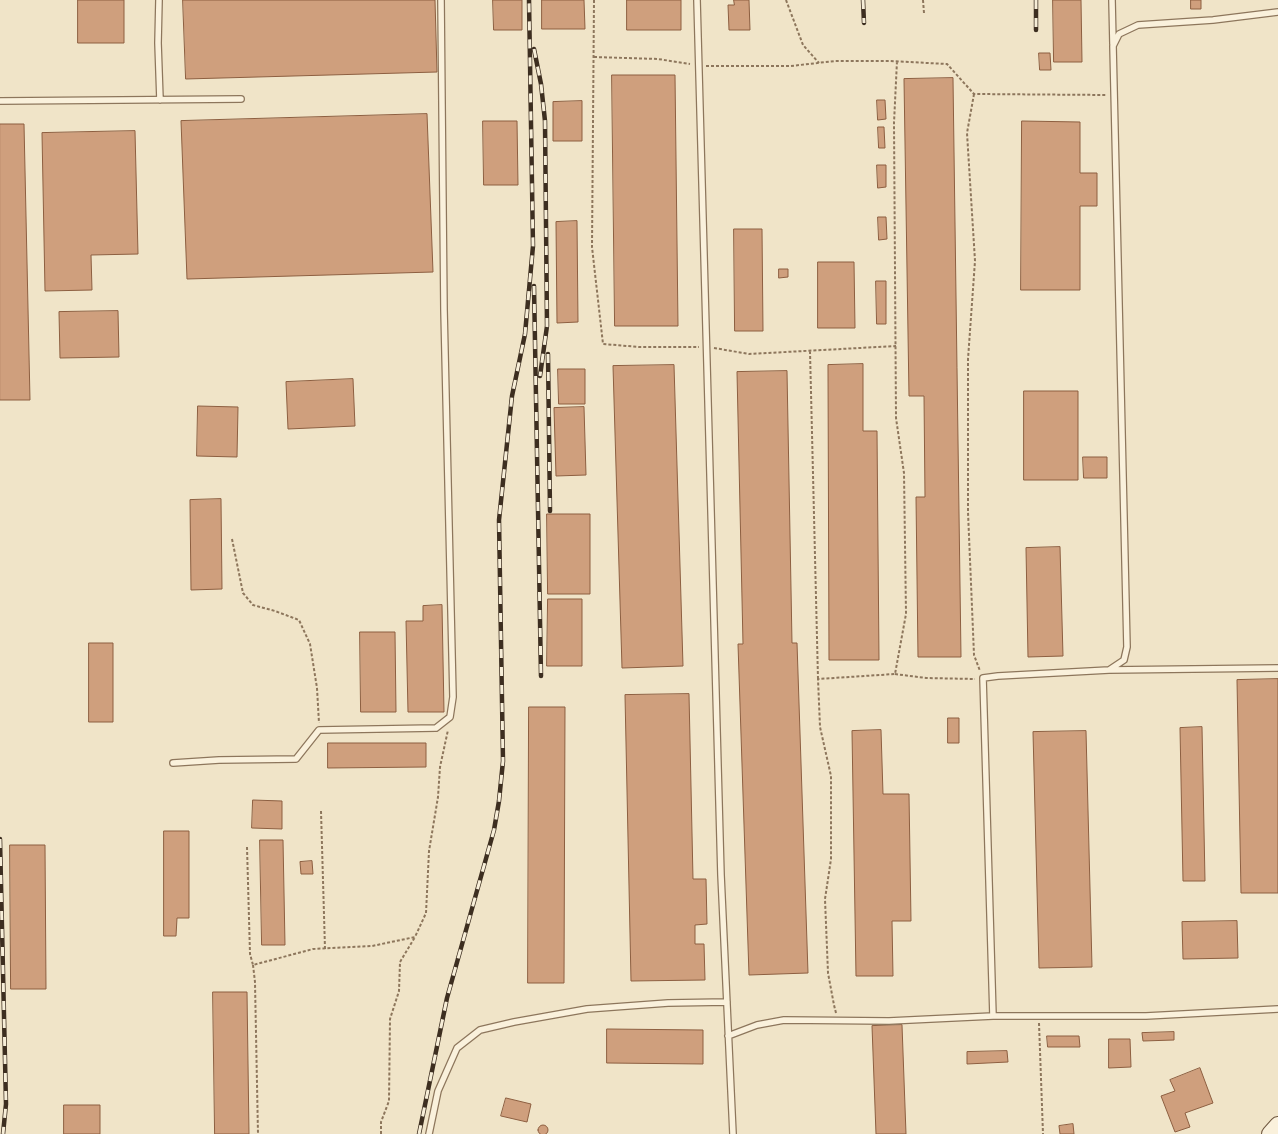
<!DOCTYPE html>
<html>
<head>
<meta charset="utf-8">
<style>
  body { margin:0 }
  canvas { display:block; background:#f0e4c8 }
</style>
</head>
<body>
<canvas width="1278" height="1134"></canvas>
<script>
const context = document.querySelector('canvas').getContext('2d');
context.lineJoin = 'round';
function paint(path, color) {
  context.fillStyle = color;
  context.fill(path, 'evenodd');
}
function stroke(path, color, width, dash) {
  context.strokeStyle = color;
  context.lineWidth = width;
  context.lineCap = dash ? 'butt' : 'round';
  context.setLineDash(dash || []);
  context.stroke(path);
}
const building = new Path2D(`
  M78 0H124V43H78Z
  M183 0H435L437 72 186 79Z
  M493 0H522V30H494Z
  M542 0H584L585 29H542Z
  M627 0H681V30H627Z
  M734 0H749L750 30H729L728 5H734Z
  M1053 0H1081L1082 62H1054Z
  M1191 0H1201V9H1191Z
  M1039 53H1050L1051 70H1040Z
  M612 75H675L678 326H615Z
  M953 78 961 657H918L916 497H925L924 396H909L904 79Z
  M877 100H885L886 119 878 120Z
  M582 101V141H553V102Z
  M427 114 433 272 187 279 181 121Z
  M483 121H517L518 185H484Z
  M1022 121 1080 122V173H1097V206H1080V290H1021Z
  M0 124H24L30 400H0Z
  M878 127H884L885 148H879Z
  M135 131 138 254 91 255 92 290 45 291 42 133Z
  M877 165H886V187L878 188Z
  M878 217H886L887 239 879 240Z
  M577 221 578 322 557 323 556 222Z
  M734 229H762L763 331H735Z
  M818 262H854L855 328H818Z
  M779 269H788V277L779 278Z
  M876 281H886V324H877Z
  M118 311 119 357 60 358 59 312Z
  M863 364V431H877L879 660H829L828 365Z
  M674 365 683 666 622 668 613 366Z
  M558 369H585V404H559Z
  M787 371 792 643H797L808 973 749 975 738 644H743L737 372Z
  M353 379 355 426 288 429 286 382Z
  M1024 391H1078V480H1024Z
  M198 406 238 407 237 457 197 456Z
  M584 407 586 475 556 476 554 408Z
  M1083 457H1107V478H1084Z
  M221 499 222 589 191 590 190 500Z
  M547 514H590V594H548Z
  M1060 547 1063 656 1028 657 1026 548Z
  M548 599H582V666H547Z
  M442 605 444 712H408L406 621H423V606Z
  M360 632H395L396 712H361Z
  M89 643H113V722H89Z
  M1278 679V893H1241L1237 680Z
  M689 694 693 879H706L707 924 695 925V944H704L705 980 631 981 625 695Z
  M529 707H565L564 983H528Z
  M948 718H959V743H948Z
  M1202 727 1205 881H1183L1180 728Z
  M881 730 883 794H909L911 921H892L893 976H856L852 731Z
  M1086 731 1092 967 1039 968 1033 732Z
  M328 743H426V767L328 768Z
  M253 800 282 801V829L252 828Z
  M164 831H189V918H177L176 936H164Z
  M260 840H283L285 945H262Z
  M10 845H45L46 989H11Z
  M312 861 313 874H301L300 862Z
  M1237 921 1238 958 1183 959 1182 922Z
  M213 992H247L249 1134H215Z
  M902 1025 906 1134H876L872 1026Z
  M607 1029 703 1030V1064L607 1063Z
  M1174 1032V1040L1143 1041 1142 1033Z
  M1047 1036H1079L1080 1047H1048Z
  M1109 1039H1130L1131 1067 1109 1068Z
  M1007 1051 1008 1062 967 1064V1052Z
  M1200 1068 1213 1103 1185 1113 1190 1127 1175 1132 1161 1096 1175 1091 1170 1080Z
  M506 1098 531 1104 527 1122 501 1116Z
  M64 1105H100V1134H64Z
  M1073 1124 1074 1134H1060L1059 1126Z
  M538 1130a5 5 0 1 1 10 0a5 5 0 1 1-10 0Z`);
const path = new Path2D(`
  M594 0 592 247 603 344 639 347H699
  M786 0 803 45 819 63
  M923 0 924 13
  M594 57 658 59 690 64
  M706 66H791L835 61H890L947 64 974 94 1107 95
  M974 94 967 133 975 261 968 359V512L974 655 980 671
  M714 348 749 354 896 346
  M810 351 818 679
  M232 539 243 593 253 605 275 611 299 620 310 644 317 688 319 723
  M895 674 926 678 975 679
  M321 811 325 949
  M247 847 250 954 253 965 313 949 372 946 415 937 426 913 429 851 438 797 440 767 448 730
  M253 965 255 982 258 1134
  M836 1013 834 1005 828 973 825 899 831 859V776L820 727 818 679 895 674 906 614 904 473 896 418 894 123 897 61
  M1039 1023 1043 1134
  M381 1134V1122L389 1101 390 1019 399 991 400 962 415 937`);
const service = new Path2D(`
  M159 0 158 43 160 100
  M697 0 721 875 733 1134
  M1112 0 1113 44
  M0 101 241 99
  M1109 670 1278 668
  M173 763 219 760 296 759 319 730 436 728 450 717 453 697 444 310 441 0
  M993 1016 983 678 998 676 1109 670 1124 660 1127 647 1113 46 1119 34 1138 25 1213 20 1278 12
  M728 1036 757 1025 784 1020 889 1021 993 1016H1146L1278 1009
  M429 1134 438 1091 457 1048 480 1030 514 1022 587 1009 668 1003 727 1002`);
const secondary = new Path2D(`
  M1270 1134 1278 1125`);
const rail = new Path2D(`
  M863 0 864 23
  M1036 0V30
  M534 49 541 84 545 121 547 326 540 376
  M534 286 541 676
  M548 354 550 511
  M0 839 6 1104 3 1134
  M419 1134 447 998 494 830 499 801 503 761 499 520 512 396 525 334 533 246 529 0`);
paint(building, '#cf9f7d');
stroke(building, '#8d5f41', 1);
stroke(service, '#8d765c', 8);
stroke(secondary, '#6f573f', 18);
stroke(path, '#8d765c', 2, [3, 2]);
stroke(service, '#faf1dc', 5.5);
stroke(secondary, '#faf1dc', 16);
stroke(rail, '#3d2e20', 4.5);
stroke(rail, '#f7eed8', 3, [9]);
</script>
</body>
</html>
